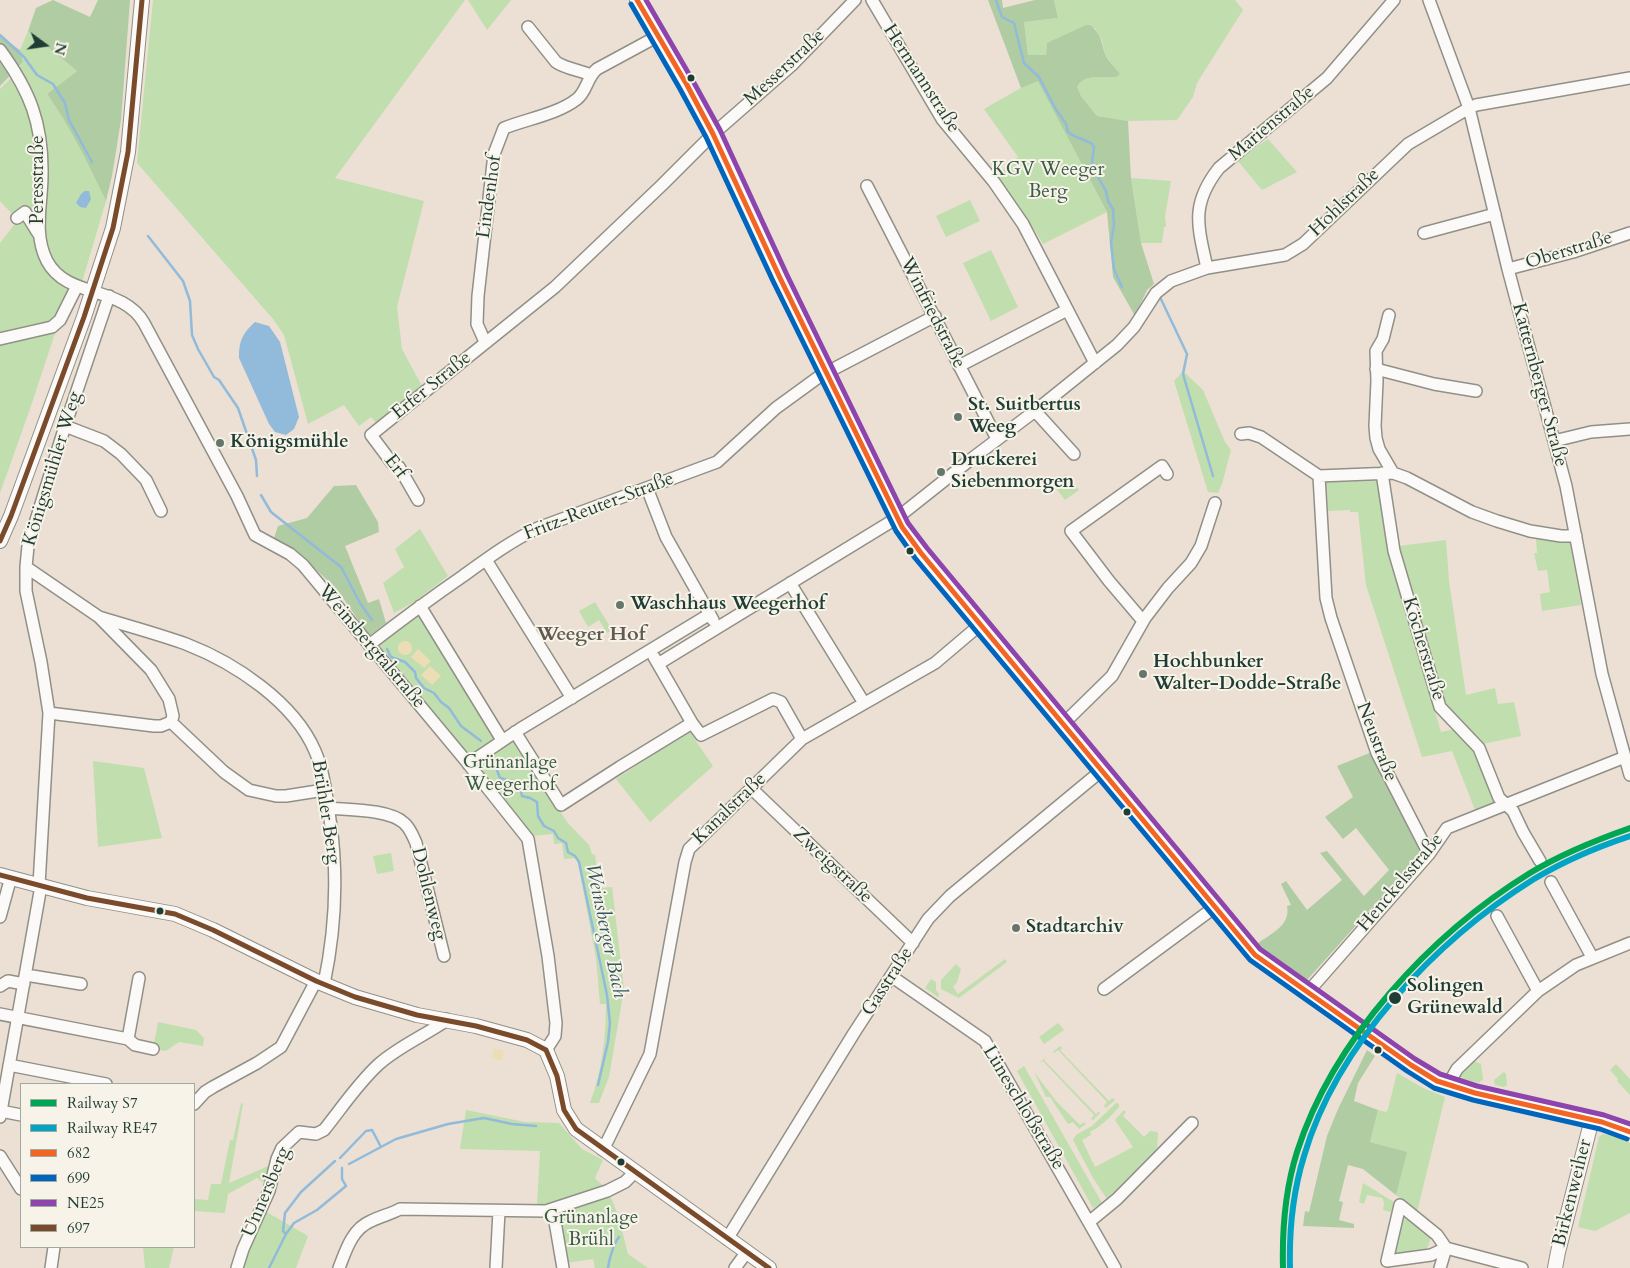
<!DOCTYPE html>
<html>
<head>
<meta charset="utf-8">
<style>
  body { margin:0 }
  #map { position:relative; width:1630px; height:1268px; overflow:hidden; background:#ebe0d3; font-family:Cardo,serif }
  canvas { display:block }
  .legend { position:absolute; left:20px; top:1083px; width:175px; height:165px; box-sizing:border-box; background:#f7f3e8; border:1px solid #a1aaa0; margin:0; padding:6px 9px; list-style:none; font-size:15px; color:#1f3d34 }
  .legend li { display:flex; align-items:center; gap:10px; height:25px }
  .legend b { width:25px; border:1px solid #a1aaa0 }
  .north { position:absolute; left:20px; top:20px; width:50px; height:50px; -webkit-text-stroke:4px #f7f3e8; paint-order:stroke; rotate:104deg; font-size:14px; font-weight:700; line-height:20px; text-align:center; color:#1f3d34 }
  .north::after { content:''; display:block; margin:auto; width:18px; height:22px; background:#1f3d34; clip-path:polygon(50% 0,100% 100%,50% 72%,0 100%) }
</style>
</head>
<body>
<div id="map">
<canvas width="1630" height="1268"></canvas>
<ul class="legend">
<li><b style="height:6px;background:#00a651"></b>Railway S7</li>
<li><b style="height:6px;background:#02a4c6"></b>Railway RE47</li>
<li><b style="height:6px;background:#f26522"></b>682</li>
<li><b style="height:6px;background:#0065bd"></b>699</li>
<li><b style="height:6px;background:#8e44ad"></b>NE25</li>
<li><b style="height:6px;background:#7a4b2a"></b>697</li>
</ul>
<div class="north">N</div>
</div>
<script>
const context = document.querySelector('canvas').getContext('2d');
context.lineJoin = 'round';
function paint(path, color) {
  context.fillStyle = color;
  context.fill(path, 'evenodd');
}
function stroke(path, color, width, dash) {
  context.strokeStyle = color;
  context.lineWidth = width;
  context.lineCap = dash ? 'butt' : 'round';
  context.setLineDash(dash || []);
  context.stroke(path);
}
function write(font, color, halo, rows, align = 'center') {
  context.font = font + ' Cardo,serif';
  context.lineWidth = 4;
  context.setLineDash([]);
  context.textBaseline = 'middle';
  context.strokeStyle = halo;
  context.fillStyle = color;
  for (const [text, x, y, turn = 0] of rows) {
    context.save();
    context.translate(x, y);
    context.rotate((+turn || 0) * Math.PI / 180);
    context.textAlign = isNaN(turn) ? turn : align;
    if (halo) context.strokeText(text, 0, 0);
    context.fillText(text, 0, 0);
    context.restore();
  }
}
const green = new Path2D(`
  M153 0H465L335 178 424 201 397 307 402 349 422 386 376 423 371 417 359 426 344 405 308 424 284 335 273 319 137 163Z
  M468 0H511L487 30Z
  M1054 0H1235L1243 10 1197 83 1193 97 1177 120 1128 121 1097 116 1081 96 1077 87C1084 73 1102 78 1116 77L1119 74 1105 54 1102 41 1095 28 1047 43 1046 55H1028L1024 22 1058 18Z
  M28 31 77 71 47 94C71 128 88 164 106 201L82 282 69 291 30 409 0 493V243L18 220 0 201V89L15 74 23 62 20 50Z
  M1038 80 1107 212 1043 244 1034 229 1031 227 997 175 1018 157 984 109 1021 88Z
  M1268 139 1297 172 1262 190 1237 160Z
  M1131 178 1171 181 1165 217 1166 227H1164L1162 243H1141Z
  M970 200 980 221 946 237 936 216Z
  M991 250 1018 307 991 321 963 263Z
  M1183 371 1203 390 1225 442 1231 450 1222 484 1218 493 1208 492 1174 381Z
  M1066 474 1079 490 1065 500 1053 484Z
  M1378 481 1387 547 1441 732 1455 729 1472 747 1495 802 1475 810 1452 751 1422 757 1366 585 1358 512H1350V510L1328 511 1326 482Z
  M420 529 448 576 414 602 394 613 383 583 404 567 395 549Z
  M1544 538 1570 541 1581 605 1542 611 1540 594 1550 592 1547 570 1538 571 1534 553H1537L1536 539Z
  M1446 540 1449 581 1466 695 1495 688 1498 704 1514 702 1521 736 1483 744 1466 725 1445 705 1399 546Z
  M595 602 612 630 607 633 599 620 588 627 579 611Z
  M419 614 495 737 493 741 468 758 379 650 380 642Z
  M689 731 713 766 650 822 616 779Z
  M515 740 567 822 589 845 592 854 595 855 600 888 612 887 624 989 609 1077 599 1103H590C602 1071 606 1038 606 1004H600L596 958 577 858 564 859 562 843 554 844 553 834 530 836 475 767Z
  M93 761 144 768 162 838 98 847Z
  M391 853 394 871 377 874 373 856Z
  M1005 959 1007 962 959 998 941 989V980L956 964 961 969 957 982 953 987 958 994Z
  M931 979 936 982V990L939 994 938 997 925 988Z
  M158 1022 196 1030 204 1038 203 1046 179 1042 166 1051 153 1049Z
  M1058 1023 1064 1030 1044 1044 1039 1037Z
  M1060 1046 1062 1048 1060 1050 1109 1101 1112 1098 1115 1100 1106 1108 1104 1106 1107 1102 1058 1050 1054 1053 1053 1052Z
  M1046 1057 1044 1060 1096 1114 1099 1111 1100 1113 1093 1120 1091 1119 1094 1115 1043 1061 1039 1063Z
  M1474 1061 1481 1064 1483 1079 1479 1083 1464 1079 1461 1077 1462 1074Z
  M1616 1064 1630 1079V1095L1617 1081 1618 1079 1610 1070Z
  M1024 1066 1102 1203 1093 1208 1017 1071Z
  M1034 1072 1056 1101 1080 1125 1084 1122 1086 1124 1079 1129 1073 1122 1068 1124 1050 1097H1046Z
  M1504 1072 1506 1074 1507 1085 1504 1087 1495 1085 1494 1080Z
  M1397 1073 1423 1088 1445 1097 1417 1212 1396 1195 1406 1152 1370 1142 1378 1110 1386 1112 1388 1109Z
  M241 1103 243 1104 229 1183 273 1164 267 1185 257 1178 228 1194 225 1213 194 1211V1199L208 1200 211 1184H221L230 1140H233Z
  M1116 1103 1119 1104V1107C1110 1117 1102 1126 1090 1132L1091 1135 1082 1140 1095 1167 1133 1147 1115 1120 1124 1110 1126 1112 1123 1116 1144 1137 1150 1131 1157 1132 1158 1134 1157 1148 1107 1199 1093 1178 1073 1140 1076 1135 1092 1126Z
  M466 1110 525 1122 559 1123 582 1149 603 1160 595 1178C598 1181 603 1185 606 1189 617 1205 623 1235 628 1254L648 1268H595L593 1259 566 1263 560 1212 537 1206 540 1151 460 1149Z
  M1603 1134 1615 1136 1630 1143V1213L1595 1231 1578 1227 1599 1137Z
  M1363 1183 1394 1202 1391 1212 1383 1210 1384 1202 1382 1198 1367 1195 1364 1204 1359 1202Z
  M265 1211 308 1236 296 1268H240Z
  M1405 1218 1430 1233V1241L1426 1251 1400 1255 1394 1252V1249L1400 1223Z
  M143 1247H174L169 1268H145Z`);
const forest = new Path2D(`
  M53 0 90 17 98 0H130L121 120 112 176 106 201C88 164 71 128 47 94L77 71 28 31 36 8Z
  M988 0H1002L1003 8 1035 0H1054L1058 18 1024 22 1028 55H1046L1047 43 1086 25H1090C1101 33 1101 42 1105 54 1108 61 1115 67 1120 74L1116 77C1102 78 1084 73 1077 87L1081 96 1097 116 1128 121 1131 178 1141 243 1154 284 1147 290 1135 316 1113 277 1107 212 1038 81 1021 88Z
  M0 36 20 50 23 62 0 86Z
  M356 485 378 522 379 532 345 546 368 603 379 599 386 623 369 636 337 589 300 555 273 541 278 526 307 518 334 486Z
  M1372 752 1384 781 1421 853 1307 980 1257 944C1270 934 1291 926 1287 906L1291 905 1281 884 1286 881 1307 910 1342 880 1320 853 1327 851 1364 896 1389 870 1356 828 1343 839 1325 817 1353 797 1337 766Z
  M1367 1050 1375 1056 1358 1083 1354 1101 1378 1110 1370 1142 1407 1152 1396 1195 1363 1169 1348 1165 1339 1201 1343 1202 1339 1220 1354 1224V1228L1303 1226 1305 1211 1309 1212 1327 1136 1338 1109Z`);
const sand = new Path2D(`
  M398 648a7 7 0 1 1 14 0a7 7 0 1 1-14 0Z
  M418 649 431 661 424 668 411 657Z
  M430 666 441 676 432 685 421 675Z
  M494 1048 504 1051 502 1061 492 1058Z`);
const water = new Path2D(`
  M85 191H89L91 199 86 208 80 207 76 203 81 194Z
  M255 322 269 326 280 342 299 417 294 429 286 435 275 432 269 424 239 358C239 341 242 334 255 322Z`);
const stream = new Path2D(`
  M996 0 1002 17 1014 23 1024 63 1039 77 1055 108 1066 124 1068 132 1074 136 1091 143 1094 147 1092 163 1094 170 1106 191 1108 201 1113 209 1114 226 1111 242 1114 269 1122 287
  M0 35 24 57 37 75 53 84 65 103 69 120 92 162
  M148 236 183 281 190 301 192 335 198 349 214 377 219 380 238 408 256 460 257 476
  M1160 297 1187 354 1183 374 1213 476
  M261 495 271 512 341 567 360 603 372 620
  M387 649 391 657 405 662 415 672 416 678 424 688 434 693 441 702 449 708 461 726 481 741
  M494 763 500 778C517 785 517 774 522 796L530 798 537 802 538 816 544 826 554 831 558 838 566 843 568 852 575 856 579 862 607 995 610 1023 608 1042 598 1085
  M340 1158 366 1131 372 1130 381 1147
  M349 1164 396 1139 448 1124 484 1118 512 1124 536 1126
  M286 1234 283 1231 285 1213 301 1192 335 1161
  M269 1268 286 1234 294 1223 317 1210 346 1186 342 1179V1168
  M608 1268C609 1259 614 1243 619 1237`);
const minor = new Path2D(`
  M872 0 942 119 994 182 1023 224 1095 363
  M1429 0 1469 108 1508 269 1566 486 1602 674 1630 775
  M528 27 556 62C566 69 580 70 591 75
  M0 50C30 91 43 124 42 175 42 204 33 234 47 261 67 299 122 285 144 323L237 496 255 535 290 554 303 565 466 761 528 839 548 956 556 1023 555 1036 546 1050
  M867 186 997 439
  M17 218 25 212 38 233
  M1424 233 1495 214
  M1207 268C1198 226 1190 205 1219 168L1327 78 1394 0
  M1508 269 1573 252 1630 233
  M1389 315 1383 339 1376 351 1377 381 1375 426 1376 438 1379 449 1393 473
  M0 339 52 327 60 320 77 286
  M485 342 477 324 478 296 494 154 504 128C527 119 558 114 577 99 587 91 587 77 597 69L658 36
  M959 366 1067 310
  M1376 369 1434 384 1476 391
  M1035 411 1074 454
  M65 426 104 441 121 454 146 480 161 511
  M1241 434 1249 433 1261 437 1319 476 1393 473 1407 478 1472 512 1497 521 1530 531 1561 536H1576
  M1554 441 1591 432 1630 429
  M1382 473 1394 551 1440 707 1479 748 1499 798 1513 811 1523 832 1540 861
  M1319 476 1326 598 1331 618 1377 753 1429 854
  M647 488 666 537 713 620
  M418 500 399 467 392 463 371 435 555 287 662 185 713 134 793 64 855 0
  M486 560 572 698
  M26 567 99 617 151 670 169 699 173 716 171 722
  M790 583 864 703
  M420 606 502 740
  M99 617C128 626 158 634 186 644 235 663 294 702 315 751 325 774 327 802 331 826 338 879 335 932 324 984
  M1143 621 1109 581 1071 531 1162 466 1167 474
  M369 645C400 621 431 598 463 576 488 558 511 541 538 528L717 462 776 408 820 376 935 316
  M654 657 692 723 701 735 773 699 781 702 802 739
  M658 664 897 518 970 460 1035 411 1117 345 1134 327 1156 293 1171 281 1207 268 1285 255 1303 244 1408 144 1469 108 1476 105 1630 78
  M49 713 154 726H161L171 722 224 772 249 790 276 796H286L324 790
  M1063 724 1112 676 1145 618 1168 588 1191 563 1201 546 1215 503
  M515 732 561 805 620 767 692 723
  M468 764 520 729 710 614
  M752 789 913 943
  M328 808C348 810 389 809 404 823 410 828 413 836 416 843L444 956
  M1551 882 1592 957
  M39 885 49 713 41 662 26 591V567L28 546 65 426 109 296
  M1497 916 1538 991
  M0 917 11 877
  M26 975 81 984
  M891 976 985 1041 1115 1268
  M0 986 8 981 24 984
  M1104 989 1215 907
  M1308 992 1429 854 1447 828 1625 757
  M0 1014 128 1039 135 1045 153 1049
  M128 1039 139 978
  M9 1065 106 1084
  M1448 1085 1457 1069 1538 991 1576 965 1630 943
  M194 1104 205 1092 213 1087 257 1063 281 1047 316 981
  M1 1111 21 1115
  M0 1117 41 886
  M1592 1119 1630 1132
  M603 1150 650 1054 685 862 689 849 802 739 935 663 981 624
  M0 1156 21 1189
  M553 1210 563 1268
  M1089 1222 1117 1199 1192 1123
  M727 1239 854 1033 928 919 950 896 1101 771
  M1446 1248 1431 1255 1387 1261 1400 1205 1437 1235 1446 1248 1522 1268
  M51 1268 54 1247
  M237 1268 243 1249 269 1191 277 1159 282 1148 299 1132 316 1134 324 1130C341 1109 358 1083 379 1064 397 1048 421 1037 441 1024L446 1019
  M339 1268C346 1250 352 1229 371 1221 381 1216 391 1214 400 1209L546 1211 607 1191 625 1182 635 1172
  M496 1268 499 1211
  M735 1268 746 1253
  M1440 1268 1446 1248`);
const major = new Path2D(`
  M637 0 687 85 713 134 780 278 902 527 921 553 1255 955 1411 1065 1437 1081 1475 1093 1592 1119 1558 1252 1555 1268
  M0 541 11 516 84 317 113 228 128 152 142 0
  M0 875 87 898 175 914 213 930 316 981 355 997 417 1015 476 1026 527 1040 546 1050 557 1076 564 1110 576 1129 769 1268`);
const bus1 = new Path2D(`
  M637 0 687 85 713 134 780 278 902 527 921 553 1255 955 1411 1065 1437 1081 1475 1093 1602 1122 1630 1132`);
const bus2 = new Path2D(`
  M631 4 680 89 706 137 773 281 896 531 915 558 1250 960 1407 1071 1434 1088 1473 1100 1600 1129 1627 1139`);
const bus3 = new Path2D(`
  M646 0 693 81 720 130 787 275 908 523 927 548 1260 949 1415 1059 1440 1074 1477 1086 1604 1115 1630 1124`);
const bus4 = new Path2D(`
  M0 541 11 516 84 317 113 228 128 152 142 0
  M0 875 87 898 175 914 213 930 316 981 355 997 417 1015 476 1026 527 1040 546 1050 557 1076 564 1110 576 1129 769 1268`);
const rail1 = new Path2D(`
  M1283 1268C1282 1229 1285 1190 1297 1152 1333 1039 1431 934 1530 873 1561 854 1596 840 1630 828`);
const rail2 = new Path2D(`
  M1290 1268C1289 1230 1293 1192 1304 1156 1337 1044 1436 940 1534 879 1564 861 1597 847 1630 836`);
const markers = [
  [691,78,4.5,"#1f3d34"],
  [958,417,5,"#66766c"],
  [220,443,5,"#66766c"],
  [941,472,5,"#66766c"],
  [910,551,4.5,"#1f3d34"],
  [620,605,5,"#66766c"],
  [1143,674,5,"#66766c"],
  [1127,812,4.5,"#1f3d34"],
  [160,911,4.5,"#1f3d34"],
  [1016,928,5,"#66766c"],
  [1395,998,7,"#1f3d34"],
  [1378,1050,4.5,"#1f3d34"],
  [621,1162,4.5,"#1f3d34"]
];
const streetNames = [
  ["Messerstraße",785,68,-43],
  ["Hermannstraße",921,79,57],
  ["Marienstraße",1272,124,-40],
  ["Peresstraße",39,180,-90],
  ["Lindenhof",490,197,-82],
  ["Hohlstraße",1345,203,-44],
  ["Oberstraße",1569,251,-17],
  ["Winfriedstraße",932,313,63],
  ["Katternberger Straße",1539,385,75],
  ["Erfer Straße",432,386,-39],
  ["Erf",395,467,52],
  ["Königsmühler Weg",53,469,-73],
  ["Fritz-Reuter-Straße",599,507,-21],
  ["Weinsbergtalstraße",371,647,50],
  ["Köcherstraße",1423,649,73],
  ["Neustraße",1376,742,69],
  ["Kanalstraße",730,809,-44],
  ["Brühler Berg",325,812,81],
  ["Zweigstraße",832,866,43],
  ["Henckelsstraße",1401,883,-50],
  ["Dohlenweg",428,894,76],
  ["Gasstraße",888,982,-57],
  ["Lüneschloßstraße",1023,1108,59],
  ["Unnersberg",267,1192,-67],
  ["Birkenweiher",1573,1193,-76]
];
const parkNames = [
  ["KGV Weeger",1048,171],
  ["Berg",1048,193],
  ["Grünanlage",510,764],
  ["Weegerhof",510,786],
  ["Grünanlage",591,1219],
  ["Brühl",591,1241]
];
const poiNames = [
  ["St. Suitbertus",968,406],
  ["Weeg",968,428],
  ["Königsmühle",230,443],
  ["Druckerei",951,461],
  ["Siebenmorgen",951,483],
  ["Waschhaus Weegerhof",630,605],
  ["Hochbunker",1153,663],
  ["Walter-Dodde-Straße",1153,685],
  ["Stadtarchiv",1026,928]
];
const stopNames = [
  ["Solingen",1407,987],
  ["Grünewald",1407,1009]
];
const neighbourhoodNames = [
  ["Weeger Hof",591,635]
];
const waterNames = [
  ["Weinsberger Bach",605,931,78]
];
paint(green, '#c1deaf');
paint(forest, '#b0cca3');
paint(sand, '#edddb6');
paint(water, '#91badb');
stroke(stream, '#91badb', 2.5);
stroke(minor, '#909088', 14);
stroke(major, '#909088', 16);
stroke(minor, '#fcfaf8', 11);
stroke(major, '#fcfaf8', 14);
stroke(bus1, '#f26522', 5);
stroke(bus2, '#0065bd', 5);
stroke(bus3, '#8e44ad', 5);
stroke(bus4, '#7a4b2a', 5);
stroke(rail1, '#00a651', 6);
stroke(rail2, '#02a4c6', 6);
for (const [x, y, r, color] of markers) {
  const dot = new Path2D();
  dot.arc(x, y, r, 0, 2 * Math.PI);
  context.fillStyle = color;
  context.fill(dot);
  stroke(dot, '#f7f3e8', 2);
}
write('19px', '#1f3d34', '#f7f3e8', streetNames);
write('19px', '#395d47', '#f7f3e8', parkNames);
write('bold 19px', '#1f3d34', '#f7f3e8', poiNames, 'left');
write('bold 19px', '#1f3d34', '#f7f3e8', stopNames, 'left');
write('bold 20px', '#5f5b52', '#f7f3e8', neighbourhoodNames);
write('italic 20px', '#32585e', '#f7f3e8', waterNames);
</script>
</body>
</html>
